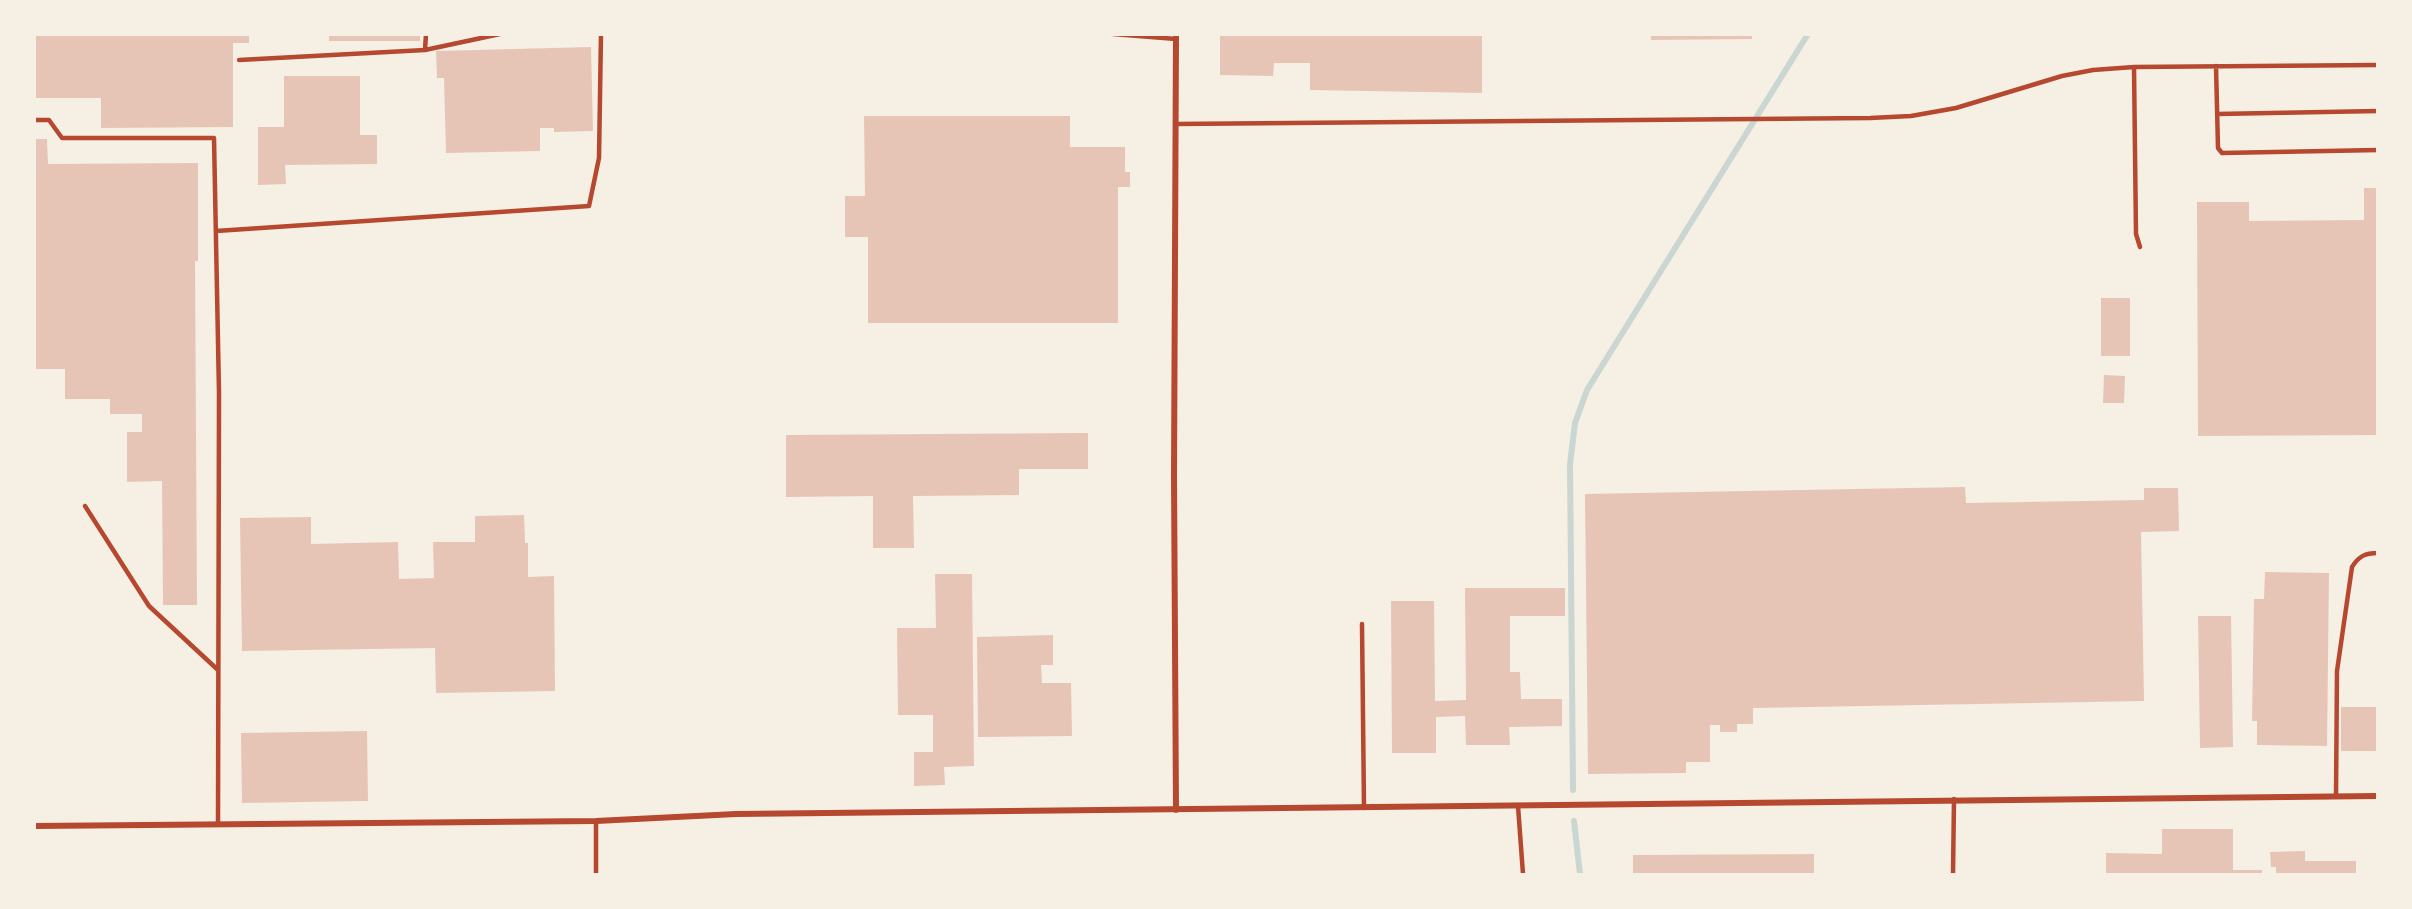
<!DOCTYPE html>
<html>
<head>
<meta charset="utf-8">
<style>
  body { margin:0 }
  #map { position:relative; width:2412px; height:909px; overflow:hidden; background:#f6efe4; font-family:"Playfair Display",serif }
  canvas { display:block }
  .frame { position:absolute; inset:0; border:36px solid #f6efe4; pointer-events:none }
</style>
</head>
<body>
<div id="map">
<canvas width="2412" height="909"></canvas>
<div class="frame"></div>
</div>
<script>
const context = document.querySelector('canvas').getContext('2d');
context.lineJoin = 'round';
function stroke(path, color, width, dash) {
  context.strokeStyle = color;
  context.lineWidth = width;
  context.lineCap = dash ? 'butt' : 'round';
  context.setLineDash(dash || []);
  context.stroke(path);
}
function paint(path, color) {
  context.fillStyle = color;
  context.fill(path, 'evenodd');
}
const stream = new Path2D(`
  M1573 790 1570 464 1575 423 1587 390 1808 34
  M1574 821 1580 874`);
const building = new Path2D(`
  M34 34H249V43H233V127L101 128V98H34Z
  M329 34H420V41H329Z
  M1220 34H1482V93L1310 90V63H1274L1273 76 1220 75Z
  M1651 34H1752V39L1651 40Z
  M591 47 593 131 554 132V128H540V151L446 153 444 78H437L436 51Z
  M284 76H360V135H377V164L285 165 286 184 258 185V127H284Z
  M864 116H1070V147H1125V172H1130V187H1118V323H868V237H845V196H865Z
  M34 139H47L48 164 198 163V261H195L197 605H163L162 481 127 482V432H142V414H110V399H65V369H34Z
  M2364 188H2378V435L2198 436 2197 202H2249V221L2364 220Z
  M2101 298H2130V356H2101Z
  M2104 375 2125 376 2124 403H2103Z
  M1088 433V469H1019V495L913 496 914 548H873V496L786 497V435Z
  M1965 487 1966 503 2144 500V488H2178L2179 531 2141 532 2144 701 1753 708V724H1737V732H1720V725H1710V762H1686V773L1588 774 1585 494Z
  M524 515 525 543H528V577L554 576 555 691 436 693 435 648 242 651 240 518 311 517V544L398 542 399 579 434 578 433 542H475V516Z
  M2265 572 2329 573 2327 746 2257 745V721H2252L2254 599H2264Z
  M935 574H972L974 766 944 767 945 785 914 786V752H933V715H898L897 628H936Z
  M1465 588H1565V616H1510V672H1520L1521 699H1562V726L1509 727 1510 745H1466L1465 716 1436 717V753H1392L1391 601H1434L1435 701 1466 700Z
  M2198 616H2231L2233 747 2200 748Z
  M1053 635V665H1041L1042 683H1071L1072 736 978 737 977 637Z
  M2341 707H2378V751H2341Z
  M367 731 368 801 242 803 241 733Z
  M2162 829H2233V870H2262V874H2106V853L2162 854Z
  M2305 851V861H2356V874H2276V867H2271L2270 852Z
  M1814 854V874H1633V855Z`);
const service = new Path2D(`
  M1113 34 1176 39
  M425 50 500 34
  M239 60 425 50 426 34
  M2216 66 2218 148 2222 153 2378 150
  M2134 67 2136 234 2140 247
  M2217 114 2378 111
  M34 120H49L62 138H214L219 393 218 824
  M1175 124 1870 118 1911 116 1956 108 2062 76 2093 70 2134 67 2378 65
  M216 231 589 206 599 158 601 34
  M85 506 149 606 218 670
  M1362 624 1364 808
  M2336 796 2337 671 2352 567C2359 556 2365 553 2378 553
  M1518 806 1523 874
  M596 874V821
  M1953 874 1954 799`);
const minor = new Path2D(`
  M1176 810 1174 476 1176 34
  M34 826 596 821 736 814 2378 796`);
stroke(stream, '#c9d6d2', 6);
paint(building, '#e6c5b7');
stroke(service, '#b5482f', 4.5);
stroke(minor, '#b5482f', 6);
</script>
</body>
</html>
